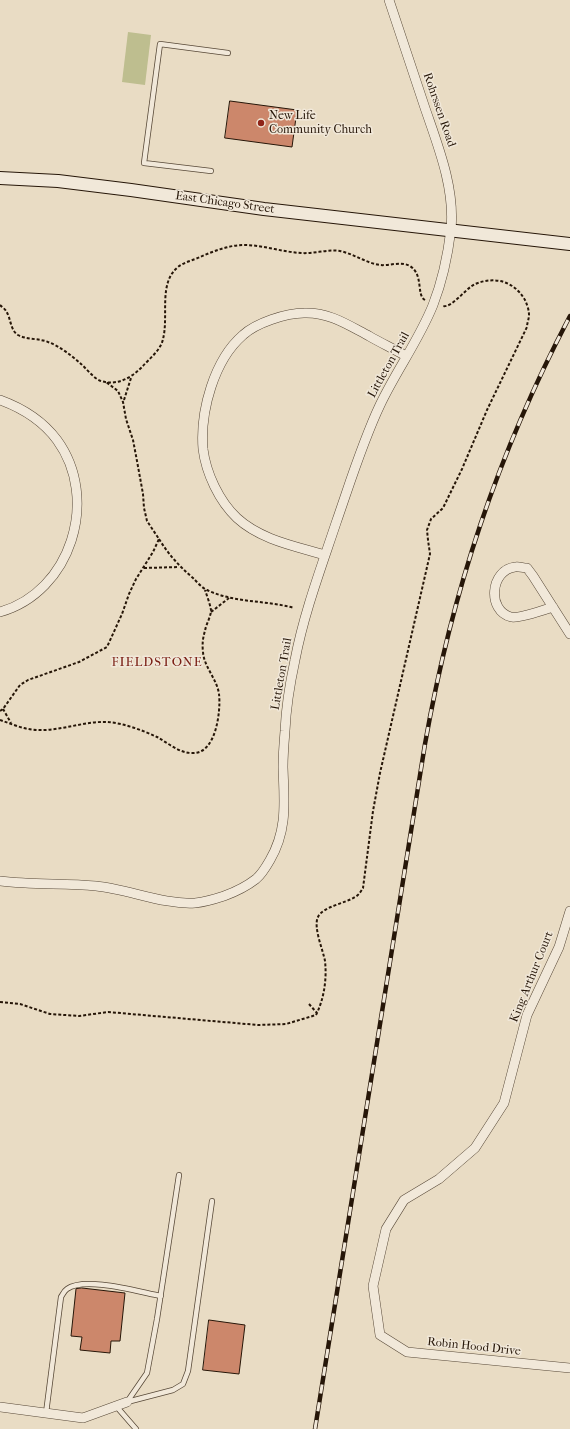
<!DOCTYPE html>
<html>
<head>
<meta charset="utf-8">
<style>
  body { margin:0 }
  canvas { display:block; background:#e9dcc4 }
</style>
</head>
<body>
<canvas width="570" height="1429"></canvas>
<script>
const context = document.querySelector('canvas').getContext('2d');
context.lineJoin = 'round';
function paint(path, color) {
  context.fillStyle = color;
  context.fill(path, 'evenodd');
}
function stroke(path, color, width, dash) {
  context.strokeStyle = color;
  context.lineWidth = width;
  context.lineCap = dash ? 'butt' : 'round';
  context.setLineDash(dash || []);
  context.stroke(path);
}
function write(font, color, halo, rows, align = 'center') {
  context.font = font + ' "IM FELL French Canon",serif';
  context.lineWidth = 3;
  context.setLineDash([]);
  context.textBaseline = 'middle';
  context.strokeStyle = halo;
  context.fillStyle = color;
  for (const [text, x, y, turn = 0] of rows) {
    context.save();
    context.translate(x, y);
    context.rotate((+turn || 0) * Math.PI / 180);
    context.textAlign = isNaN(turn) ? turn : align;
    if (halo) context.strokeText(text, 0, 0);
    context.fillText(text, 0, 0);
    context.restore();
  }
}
const green = new Path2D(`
  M128 32 151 35 145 85 122 82Z`);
const building = new Path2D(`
  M230 101 297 110 292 147 225 138Z
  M82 1288 125 1293 120 1341H111L110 1353 80 1350 82 1337 71 1336 76 1289Z
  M209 1320 245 1325 239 1374 203 1370Z`);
const path = new Path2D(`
  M0 305C2 307 5 309 6 311 11 318 10 330 18 335 27 340 38 338 48 342 59 346 71 355 80 363 87 369 93 378 101 381 117 386 131 378 142 367 149 359 161 350 163 339 169 316 158 283 178 267 184 262 194 260 200 257 214 251 229 245 244 245 263 245 282 252 301 253 314 254 327 249 340 251 354 254 366 263 380 265 389 266 401 261 410 266 424 275 416 295 425 300
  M124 400 131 378
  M159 539C169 555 179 566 193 578 197 582 202 588 207 590 234 603 265 600 294 608
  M144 568 179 567
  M211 612 229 598
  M3 709 11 723
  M0 711 3 709 20 685 28 680 79 662 107 647 122 614 129 594 136 579 153 552 159 539 147 521 144 508 143 494 137 461 133 440 126 419 123 402 118 391 106 382
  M0 720C12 724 25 730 38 730 61 731 84 721 107 722 123 723 142 730 157 737 168 743 179 753 192 753 216 755 221 711 219 694 217 679 204 667 203 652 202 644 203 637 205 631 206 624 211 617 211 610 210 604 207 596 205 590
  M0 1002 20 1004 50 1014 79 1016 108 1012 258 1025 286 1024 316 1015C324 999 327 979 325 961 323 950 313 927 318 917 322 907 346 903 355 897 359 895 361 891 363 888L373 811 380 773 430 554 428 540 427 530 431 519 443 508 462 469 487 410 527 327C527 323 529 319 529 315 529 310 527 304 525 300 514 281 495 276 475 284 465 289 452 308 443 306
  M309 1004 317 1013`);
const lane = new Path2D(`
  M211 171 144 163 160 44 228 53
  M127 1402 173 1390 183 1384 188 1371 212 1201
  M127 1402 147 1373 157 1319 179 1175
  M116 1406 136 1429
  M46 1413 61 1297C63 1294 64 1291 67 1289 85 1276 139 1292 161 1296`);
const street = new Path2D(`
  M0 400C22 408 42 420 57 440 100 499 71 592 0 612
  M325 555C295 546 261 540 237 518 219 501 206 473 203 449 200 411 214 360 243 335 256 323 286 313 304 313 329 312 348 325 369 336 381 343 394 349 406 356
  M553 607C544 610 519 619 511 617 487 611 490 570 515 567 518 566 523 568 527 568L533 576 570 634
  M0 881C32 885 64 883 96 886 128 889 164 905 195 903 206 902 215 899 224 896 235 892 247 886 256 879 262 874 266 867 270 860 288 829 284 801 283 767 283 755 284 743 285 731 286 708 290 683 295 660 304 613 321 568 336 523 350 483 362 443 380 405 396 371 419 340 433 305 442 282 448 254 451 229 455 188 438 146 425 108 413 72 401 36 389 0
  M570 911 559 947 527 1015 504 1103 475 1148 439 1179 404 1200 386 1229 373 1286 380 1335 407 1352 570 1368
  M0 1407 83 1418 127 1402`);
const secondary = new Path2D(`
  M0 178 58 181 131 190 264 209 570 244`);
const rail = new Path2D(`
  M315 1429 425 744C452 591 498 453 570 316`);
const markers = [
  [261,123,4,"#8f2418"]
];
const streetNames = [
  ["Rohrssen Road",439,110,71],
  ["East Chicago Street",225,203,8],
  ["Littleton Trail",389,365,-61],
  ["Littleton Trail",282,674,-80],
  ["King Arthur Court",532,977,-68],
  ["Robin Hood Drive",474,1347,6]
];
const poiNames = [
  ["New Life",269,116],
  ["Community Church",269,130]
];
const neighbourhoodNames = [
  ["FIELDSTONE",157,663]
];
paint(green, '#bebe8f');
paint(building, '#cc876b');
stroke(building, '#261608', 1);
stroke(lane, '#574837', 6);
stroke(street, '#574837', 10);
stroke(secondary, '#261608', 14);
stroke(path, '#261608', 2, [3, 2]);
stroke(lane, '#f1e8d9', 4.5);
stroke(street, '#f1e8d9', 9);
stroke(secondary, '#f1e8d9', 12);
stroke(rail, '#261608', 4.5);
stroke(rail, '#f1e8d9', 3, [9]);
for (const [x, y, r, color] of markers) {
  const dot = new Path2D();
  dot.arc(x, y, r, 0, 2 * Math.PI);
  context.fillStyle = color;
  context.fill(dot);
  stroke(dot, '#f1e8d9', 1.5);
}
write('12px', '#261608', '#f1e8d9', streetNames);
write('12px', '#261608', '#f1e8d9', poiNames, 'left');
context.letterSpacing = '1px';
write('13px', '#7a1f14', '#f1e8d9', neighbourhoodNames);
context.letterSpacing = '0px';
</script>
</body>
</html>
